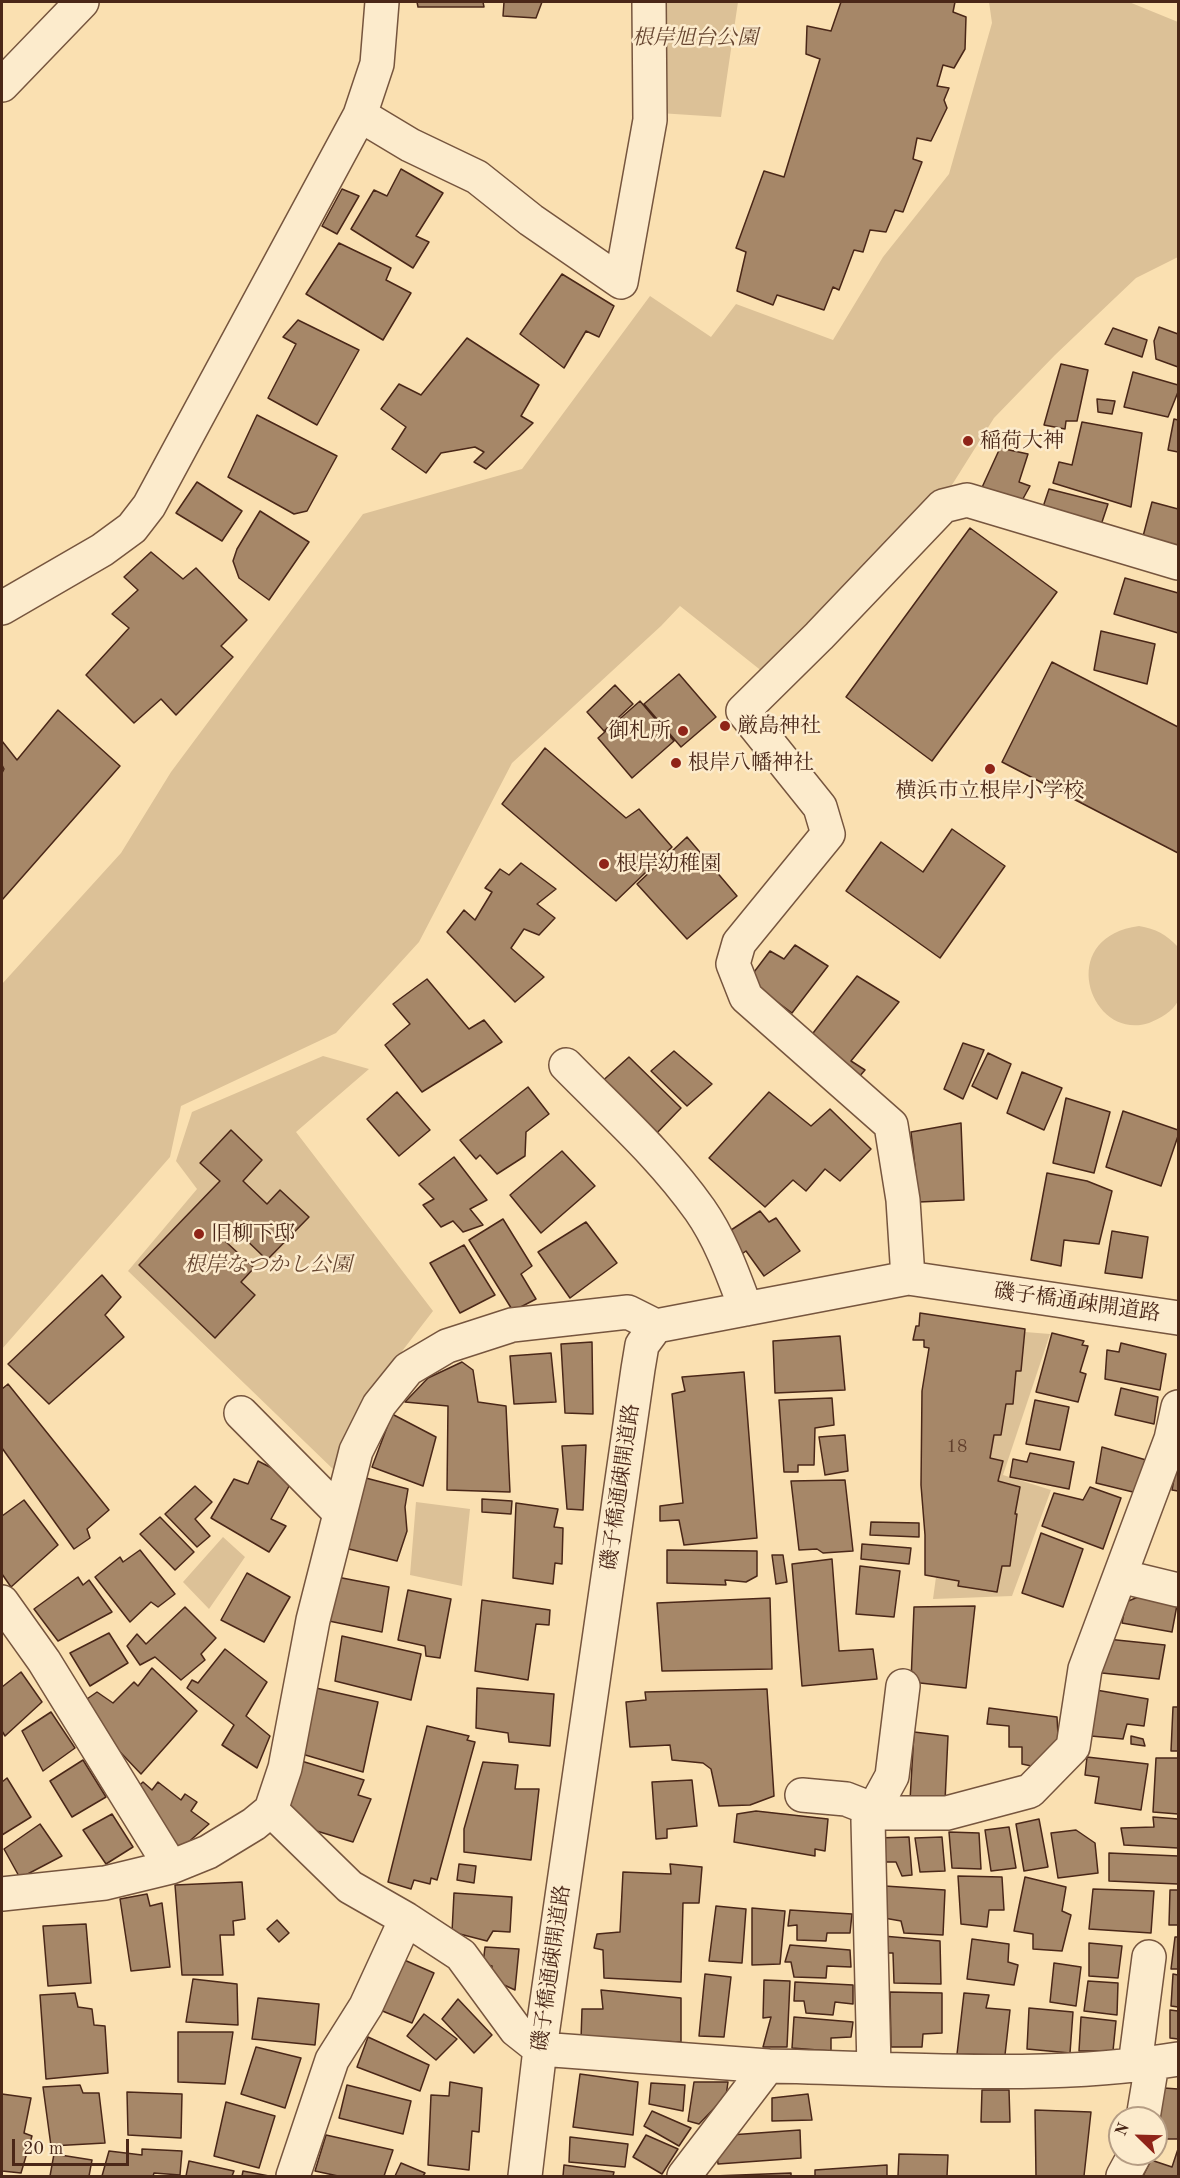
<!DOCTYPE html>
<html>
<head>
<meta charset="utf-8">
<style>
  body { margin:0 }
  #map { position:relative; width:1180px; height:2178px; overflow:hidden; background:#fae0b1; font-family:"Old Standard TT",serif }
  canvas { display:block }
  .frame { position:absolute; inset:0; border:3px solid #4a2718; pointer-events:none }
  .north { position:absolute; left:1108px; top:2106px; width:60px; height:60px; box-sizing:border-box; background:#fcebcc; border:2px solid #b59d84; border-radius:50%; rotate:293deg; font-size:16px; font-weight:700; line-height:24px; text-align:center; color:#4a2718 }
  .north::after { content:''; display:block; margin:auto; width:21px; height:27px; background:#8f2418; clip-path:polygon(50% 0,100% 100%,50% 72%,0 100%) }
  .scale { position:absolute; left:12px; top:2139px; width:117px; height:27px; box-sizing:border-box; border:3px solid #4a2718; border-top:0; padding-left:8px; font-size:18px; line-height:21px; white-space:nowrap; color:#4a2718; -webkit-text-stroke:4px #fcebcc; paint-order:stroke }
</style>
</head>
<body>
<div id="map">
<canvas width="1180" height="2178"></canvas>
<div class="frame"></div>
<div class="north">N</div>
<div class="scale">20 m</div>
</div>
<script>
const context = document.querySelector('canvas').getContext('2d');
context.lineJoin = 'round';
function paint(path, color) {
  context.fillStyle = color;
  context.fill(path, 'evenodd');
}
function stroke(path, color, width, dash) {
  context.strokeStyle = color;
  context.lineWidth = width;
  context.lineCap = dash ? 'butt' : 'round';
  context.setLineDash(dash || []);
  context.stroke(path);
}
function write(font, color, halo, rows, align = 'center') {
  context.font = font + ' "Old Standard TT","Noto Serif JP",serif';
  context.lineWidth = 5;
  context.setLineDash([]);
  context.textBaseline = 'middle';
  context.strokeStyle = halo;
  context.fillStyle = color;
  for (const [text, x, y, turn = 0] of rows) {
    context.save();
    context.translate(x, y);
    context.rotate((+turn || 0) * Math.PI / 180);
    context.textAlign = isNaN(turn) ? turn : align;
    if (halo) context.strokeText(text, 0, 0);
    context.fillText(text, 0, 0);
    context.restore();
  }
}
const green = new Path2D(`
  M657 2H738L721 117 659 113Z
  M989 2H1129L1178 22V257L1136 278 1055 355 994 418 945 496 773 680 680 606 661 626 512 763 419 942 336 1033 181 1106 170 1157 2 1349V984L121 853 171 772 363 514 522 469 650 296 711 337 736 304 833 340 883 257 949 174 992 23Z
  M1139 926C1156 929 1166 934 1178 947V1001C1172 1012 1161 1018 1149 1023 1090 1042 1054 937 1139 926Z
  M323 1056 369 1069 296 1132 433 1311 376 1385 336 1472 128 1271 197 1189 176 1161 192 1112Z
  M1025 1332 1050 1334 1003 1475 1051 1490 1012 1596 933 1599 936 1577 959 1581V1586L996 1592 1002 1566H1010L1017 1514H1015L1019 1487 998 1481 1003 1461 990 1458 994 1435H1001L1006 1404H1013L1016 1371 1021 1370Z
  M416 1502 470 1509 462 1586 410 1575Z
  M223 1537 245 1557 209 1609 183 1582Z`);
const building = new Path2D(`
  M417 2H483L484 7H418Z
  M504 2H542L536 18 503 16Z
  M841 2H955L953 12 966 17 965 49 954 68 943 65 937 86 949 88 944 100 947 108 931 141 917 138 913 159 922 162 903 212 895 210 886 232 870 230 863 252 854 250 839 290 833 287 824 310 777 295 773 305 737 291 746 252 736 248 764 171 784 177 820 59 806 54 807 26 831 31Z
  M401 169 443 193 416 236 429 242 413 268 351 229 374 190 387 196Z
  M342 189 359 196 337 234 322 226Z
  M339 243 391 268 386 280 411 293 383 340 306 294Z
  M562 274 614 306 599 337 586 331 564 368 520 334Z
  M298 320 359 350 317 425 268 398 296 344 283 337Z
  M1159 327 1178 334V367L1156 359 1154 341Z
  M1113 328 1147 340 1142 357 1105 344Z
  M467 338 539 385 521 416 533 423 486 469 474 462 484 452 475 447 441 453 426 473 392 449 406 427 381 409 399 384 421 395Z
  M1061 364 1088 370 1077 421H1066L1065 429 1044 425Z
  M1133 372 1178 385V392L1168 417 1124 407Z
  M1097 399 1115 401 1112 414 1098 412Z
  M257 415 337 456 307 511 294 514 228 477Z
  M1174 419 1178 420V452L1168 450Z
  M1082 422 1142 433 1131 507 1053 483 1059 462 1072 465Z
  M1000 448 1028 454 1019 482 1030 486 1019 506 979 494Z
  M197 482 242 511 222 541 176 513Z
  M1049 489 1108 504 1099 531 1041 513Z
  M1152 502 1178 509V556L1141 544Z
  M260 511 309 542 269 600 239 578 233 561 237 549Z
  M970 528 1057 592 932 761 846 697Z
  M151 552 183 579 196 568 247 620 221 646 233 657 176 715 161 699 134 723 86 675 129 628 112 614 138 590 124 577Z
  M1125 578 1178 593V633L1114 614Z
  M1101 631 1155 644 1147 684 1094 670Z
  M1052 662 1178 727V853L1002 762Z
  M679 674 716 717 681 747 644 704Z
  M615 685 633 704 604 731 587 712Z
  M640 701 674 741 632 778 598 738Z
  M58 710 120 766 2 900V773L4 769 2 765V741L17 760Z
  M545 748 626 818 639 809 672 847 616 901 502 804Z
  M952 829 1005 866 940 958 846 891 881 842 923 872Z
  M687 837 737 896 687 939 637 884Z
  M521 863 556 889 537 904 555 918 539 935 524 929 511 948 544 977 515 1002 447 932 464 910 475 920 492 892 485 888 500 869 509 875Z
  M795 945 828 966 792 1013 748 980 770 951 784 959Z
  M857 976 899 1002 851 1061 865 1070 858 1078 810 1037Z
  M427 979 469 1029 484 1020 502 1042 422 1092 385 1045 410 1024 393 1004Z
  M963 1043 984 1050 963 1099 944 1089Z
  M674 1051 712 1084 687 1106 651 1071Z
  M988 1053 1011 1064 997 1099 972 1086Z
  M629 1057 681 1108 652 1138 598 1085Z
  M1022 1072 1062 1088 1044 1130 1007 1113Z
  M528 1087 549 1114 526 1132 525 1156 497 1174 480 1155 476 1159 460 1140Z
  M397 1092 430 1130 399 1156 367 1119Z
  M769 1092 811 1126 830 1109 871 1149 840 1181 825 1169 806 1191 793 1180 765 1207 709 1158Z
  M1066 1098 1110 1112 1094 1173 1053 1163Z
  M1123 1111 1178 1130V1136L1161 1186 1106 1167Z
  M961 1123 964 1200 919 1202 911 1132Z
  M231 1130 262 1160 243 1181 267 1204 280 1190 309 1217 267 1260 235 1229 224 1240 254 1268 241 1282 255 1295 215 1338 139 1265 220 1181 200 1163Z
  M562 1151 595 1186 541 1233 510 1195Z
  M454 1157 487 1200 470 1209 483 1225 463 1232 453 1221 441 1227 423 1205 434 1199 419 1184Z
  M1047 1173 1087 1181 1112 1191 1099 1244 1064 1240 1061 1266 1031 1260Z
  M760 1211 769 1222 776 1218 800 1251 764 1276 746 1251 739 1256 725 1234Z
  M503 1219 532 1266 521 1274 536 1299 513 1311 469 1240Z
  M586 1222 617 1263 570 1298 538 1252Z
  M1112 1231 1148 1237 1142 1278 1105 1273Z
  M464 1245 495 1295 460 1313 430 1263Z
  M102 1275 121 1297 105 1315 124 1337 49 1404 8 1364Z
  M920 1313 1025 1329 1021 1371H1016L1013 1404H1006L1001 1435H994L990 1458 1003 1461 998 1481 1020 1487 1015 1514H1017L1010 1566H1002L997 1592 958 1586 959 1581 925 1575V1535L921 1485 922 1391 929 1348 924 1347V1340H913L916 1326H919Z
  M1052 1333 1084 1341 1082 1345 1088 1346 1080 1372 1086 1374 1078 1402 1036 1392Z
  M840 1336 845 1390 775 1393 773 1341Z
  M592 1342 593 1414 565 1413 561 1344Z
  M1121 1343 1166 1354 1160 1390 1105 1379 1107 1350 1119 1352Z
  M551 1353 556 1402 514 1404 510 1356Z
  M462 1362 473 1370 478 1402 506 1406 510 1492 447 1490 448 1406 405 1402 428 1378Z
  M744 1372 757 1538 684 1545 679 1520 660 1521V1506L683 1503 672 1394 685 1391 682 1377Z
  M8 1384 109 1510 87 1529 90 1538 74 1549 2 1448V1389Z
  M1121 1388 1158 1397 1154 1424 1115 1415Z
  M832 1398 834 1425 815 1428 814 1465H798V1472H784L779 1400Z
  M1035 1400 1069 1407 1060 1450 1026 1444Z
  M392 1414 436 1437 423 1486 372 1467Z
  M845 1435 848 1471 825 1475 819 1437Z
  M586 1445 583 1510 567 1509 562 1446Z
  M1102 1447 1146 1460 1137 1493 1096 1483Z
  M1030 1453 1074 1462 1069 1489 1010 1477 1013 1459 1027 1462Z
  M1178 1457V1491L1172 1490Z
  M258 1461 293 1479 271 1519 286 1526 269 1552 211 1518 234 1479 248 1484Z
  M362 1477 408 1489 405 1507 407 1531 397 1561 345 1548Z
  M845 1480 853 1551 823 1553 817 1549 799 1550 791 1481Z
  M195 1486 212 1502 195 1519 210 1536 197 1547 165 1514Z
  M1090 1487 1121 1498 1103 1549 1042 1526 1054 1493 1083 1500Z
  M482 1499 512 1501 511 1514 482 1512Z
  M24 1500 58 1545 11 1587 2 1574V1516Z
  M516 1503 558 1509 554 1527 563 1528 562 1564 555 1563 553 1584 513 1578Z
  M160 1517 194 1552 175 1570 140 1534Z
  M871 1522 919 1523V1537L870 1535Z
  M1041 1533 1083 1549 1063 1607 1022 1593Z
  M862 1544 911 1548 909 1564 861 1559Z
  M140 1550 175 1594 158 1607 151 1602 130 1622 95 1577 120 1557 123 1562Z
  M667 1550 757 1551V1576L746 1582 725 1580 726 1585 667 1583Z
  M772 1555H783L787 1582 776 1584Z
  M832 1559 839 1651 873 1649 877 1679 802 1686 792 1564Z
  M860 1566 900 1571 894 1617 856 1614Z
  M247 1573 290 1597 264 1642 221 1620Z
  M78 1577 83 1585 89 1580 112 1612 58 1641 34 1609Z
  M337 1577 389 1587 382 1632 329 1621Z
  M408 1590 451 1599 440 1658 426 1656 425 1646 398 1640Z
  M1138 1597 1177 1605 1172 1632 1122 1623 1126 1602Z
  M770 1598 772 1669 662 1671 657 1603Z
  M482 1600 550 1610 549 1625 536 1624 528 1680 475 1671Z
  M975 1606 966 1688 911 1682 914 1607Z
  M185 1607 216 1638 201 1654 205 1660 181 1680 155 1657 140 1665 127 1646 137 1634 146 1644Z
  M109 1633 128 1663 90 1686 70 1653Z
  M342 1636 421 1654 411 1700 335 1681Z
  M1107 1639 1165 1645 1159 1679 1102 1673Z
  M225 1649 267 1682 246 1716 270 1736 257 1768 222 1745 234 1725 187 1688 192 1680 198 1683Z
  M152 1668 197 1711 141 1774 84 1714 91 1705 84 1701 97 1692 113 1703 134 1682 138 1686Z
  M21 1672 42 1702 5 1736 2 1731V1687Z
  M316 1688 378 1702 363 1772 302 1754Z
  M477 1688 554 1694 550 1746 509 1742 508 1733 476 1728Z
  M767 1689 774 1796 750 1805 719 1806 711 1769 703 1763 672 1760 670 1745 630 1747 626 1702 646 1700 645 1692Z
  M1096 1690 1148 1699 1144 1726 1127 1724 1123 1739 1091 1736Z
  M1173 1707H1178V1751H1171Z
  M989 1708 1057 1717 1058 1735H1065L1036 1767 1022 1764V1747H1009V1726L987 1724Z
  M51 1712 75 1748 43 1771 22 1731Z
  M427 1726 469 1736 467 1740 475 1742 437 1880 431 1878 430 1884 414 1880 411 1889 388 1882Z
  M914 1732 948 1736 945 1801 910 1800Z
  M1131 1736 1143 1739 1145 1746 1131 1744Z
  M1087 1757 1148 1764 1141 1810 1095 1803 1099 1777 1085 1775Z
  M1156 1758H1178V1814L1153 1812Z
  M83 1760 106 1797 72 1817 50 1781Z
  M298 1760 364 1780 358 1795 371 1799 353 1842 310 1829 283 1807Z
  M483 1762 518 1765 515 1789H539L531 1860 464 1852V1829Z
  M7 1778 31 1817 2 1835V1782Z
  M692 1780 697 1826 667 1829V1838L656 1839 652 1782Z
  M143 1782 152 1790 158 1782 181 1800 185 1794 197 1802 191 1811 209 1824 176 1853 131 1793Z
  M756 1811 828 1819 825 1851 815 1849V1856L734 1842 737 1814Z
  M112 1814 133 1847 106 1864 83 1830Z
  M1153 1817 1178 1819V1848L1124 1845 1121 1828 1154 1827Z
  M1039 1819 1048 1867 1024 1871 1016 1824Z
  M40 1824 62 1856 20 1878 4 1849Z
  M1009 1827 1016 1868 991 1871 985 1830Z
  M1076 1830 1095 1843 1098 1873 1058 1878 1051 1833Z
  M949 1832 979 1833 981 1869 952 1868Z
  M909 1837 912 1875 902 1876 896 1862H876V1838Z
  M942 1837 945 1871 920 1872 915 1838Z
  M1109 1853 1178 1856V1884L1109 1881Z
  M459 1864 476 1866 474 1883 457 1880Z
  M670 1864 702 1867 699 1903H683L681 1982 604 1978 603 1950 594 1948 597 1934 620 1932 623 1872 671 1874Z
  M958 1876 1002 1877 1004 1910H989L987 1927 961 1924Z
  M1025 1877 1066 1887 1062 1911 1071 1915 1062 1951 1033 1949V1934L1014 1931Z
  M242 1882 245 1919 233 1921 234 1935H220L223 1975H182L175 1885Z
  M885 1886 945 1890 943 1935 904 1933 901 1921 884 1918Z
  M1093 1889 1154 1891 1151 1933 1089 1929Z
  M1170 1890H1178V1925H1169Z
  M454 1893 512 1897 510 1932 493 1931 487 1941 452 1932Z
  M147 1894 150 1906 162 1903 170 1967 131 1971 120 1899Z
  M716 1906 746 1909 742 1963 709 1961Z
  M752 1908 785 1911 780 1964 752 1965Z
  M790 1910 852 1914 850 1933H827L826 1941 797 1940V1925L788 1926Z
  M277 1920 289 1933 279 1942 267 1929Z
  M86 1924 91 1983 48 1986 43 1926Z
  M883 1936 940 1941 941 1984 894 1983 893 1953H884Z
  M1175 1937H1178V1969H1171Z
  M972 1939 1009 1944 1008 1962 1018 1965 1014 1985 967 1979Z
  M1089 1943 1122 1946 1118 1978 1089 1976Z
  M790 1945 850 1950 851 1967 827 1966 826 1978 794 1977 791 1962H785Z
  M485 1947 519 1949 515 1990 491 1979 492 1966 483 1964Z
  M402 1959 434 1973 412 2023 380 2010Z
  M1054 1963 1081 1967 1076 2006 1050 2002Z
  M705 1974 731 1977 724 2037 699 2036Z
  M1173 1974 1178 1975V2007L1171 2006Z
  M193 1979 237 1984 238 2025 186 2022Z
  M764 1980 790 1981 787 2047H763L771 2017 763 2018Z
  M1088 1981 1118 1983 1117 2015 1084 2011Z
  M795 1982 853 1985V2004L835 2002 833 2015 806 2013 804 2001H794Z
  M601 1990 681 1998V2042L581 2039 582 2009H603Z
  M890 1992 942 1993V2033L923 2034 922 2047H891Z
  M75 1993 78 2007 92 2009 94 2025 105 2026 108 2073 46 2079 40 1995Z
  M964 1993 989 1995 986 2008 1010 2010 1005 2055 957 2054Z
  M258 1998 319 2004 315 2045 252 2039Z
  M458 1999 492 2035 474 2053 442 2019Z
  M1029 2008 1073 2012 1070 2053 1027 2049Z
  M1170 2010 1178 2011V2039L1170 2038Z
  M424 2014 457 2039 436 2060 407 2036Z
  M794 2017 853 2022 851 2037 831 2038V2051L792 2048Z
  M1081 2017 1116 2021 1113 2051H1079Z
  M178 2032H233L225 2084 178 2082Z
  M368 2037 429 2065 420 2091 357 2067Z
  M256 2047 301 2058 285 2108 241 2094Z
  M580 2074 638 2082 633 2135 573 2127Z
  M450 2082 482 2088 479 2132 472 2131 469 2170 428 2165 431 2095 449 2096Z
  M694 2082H728L726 2096 699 2124 688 2121Z
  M651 2083 685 2085 683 2111 649 2104Z
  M80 2085 83 2093H99L105 2143 51 2146 43 2087Z
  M347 2085 411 2101 403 2134 339 2118Z
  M1164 2088 1178 2089V2139H1157Z
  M982 2090H1009L1010 2122H981Z
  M127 2092 182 2094 181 2138 128 2135Z
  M2 2094 31 2098 24 2133 32 2136 21 2173 2 2171Z
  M808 2094 812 2120 772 2121V2098Z
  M226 2102 275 2116 259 2168 214 2156Z
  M1035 2110 1091 2112 1084 2176H1036Z
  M652 2111 691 2128 679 2146 644 2126Z
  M800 2130 801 2158 718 2164 716 2146 730 2135Z
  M326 2135 393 2150 384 2176H338L315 2171Z
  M646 2135 678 2149 662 2174 633 2157Z
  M570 2137 628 2144 625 2167 569 2162Z
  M142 2149 182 2151 180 2175 154 2173 153 2176H102L109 2151 142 2155Z
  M1178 2149V2176H1143L1151 2160 1172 2167Z
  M54 2154 92 2160 89 2176H50Z
  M899 2154 948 2155 947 2176H898Z
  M189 2161 234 2171 232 2176H186Z
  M401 2163 425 2173 423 2176H395Z
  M564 2165 614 2172 613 2176H563Z
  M887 2165V2176H815V2170Z
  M243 2171 269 2176H242Z
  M791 2173V2176H714Z`);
const minor = new Path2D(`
  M2 85 82 2
  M360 115 410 145 477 177 531 220 621 282 650 120 649 2
  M2 608 102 550 132 528 149 506 360 115 377 64 382 2
  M566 1065C612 1112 662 1156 700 1210 721 1240 733 1275 746 1309
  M908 1278 903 1200 891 1125 746 997 733 964 739 943 828 834 820 807 743 711 819 636 943 506 967 500 1178 563
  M241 1413 340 1513
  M1120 1576 1178 1590
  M2 1602 44 1661 171 1867
  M802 1795 846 1799 882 1813H947L1030 1791 1073 1747 1085 1669 1171 1439 1178 1407
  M271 1810 350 1887 406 1919 461 1955 516 2030 540 2049 768 2066
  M2 1894 105 1883 171 1867 208 1852 254 1824 271 1810 285 1768 313 1620 356 1451 379 1405 408 1369 447 1346 512 1325 628 1312 656 1326
  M1135 2065 1149 1957
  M874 2068 868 1820 892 1776 903 1686
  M1143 2118 1152 2064
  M293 2176 332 2060 366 2006 406 1919
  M525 2176 540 2049 638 1369 642 1345 656 1326 908 1278 1178 1318
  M684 2176 768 2066C904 2068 1043 2081 1178 2059
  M1123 2176 1135 2154`);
const markers = [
  [968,441,6,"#8f2418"],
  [725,726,6,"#8f2418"],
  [683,731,6,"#8f2418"],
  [676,763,6,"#8f2418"],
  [990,769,6,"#8f2418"],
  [604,864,6,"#8f2418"],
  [199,1234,6,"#8f2418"]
];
const numberNames = [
  ["18",957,1447]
];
const parkNames = [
  ["根岸旭台公園",695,38],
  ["根岸なつかし公園",268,1265]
];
const poiNames = [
  ["稲荷大神",980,441],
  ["厳島神社",737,726],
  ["御札所",671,731,"right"],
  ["根岸八幡神社",688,763],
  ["横浜市立根岸小学校",990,791,"center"],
  ["根岸幼稚園",616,864],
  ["旧柳下邸",211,1234]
];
const streetNames = [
  ["磯子橋通疎開道路",1077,1303,8],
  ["磯子橋通疎開道路",621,1487,-82],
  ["磯子橋通疎開道路",552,1968,-82]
];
paint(green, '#dcc197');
paint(building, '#a68768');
stroke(building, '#4a2718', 1.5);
stroke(minor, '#76553e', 36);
stroke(minor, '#fcebcc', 33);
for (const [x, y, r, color] of markers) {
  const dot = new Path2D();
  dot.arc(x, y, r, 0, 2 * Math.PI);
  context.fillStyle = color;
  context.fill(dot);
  stroke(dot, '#fcebcc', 2);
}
write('18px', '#613f2c', null, numberNames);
write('italic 21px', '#674631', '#fcebcc', parkNames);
write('21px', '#4a2718', '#fcebcc', poiNames, 'left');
write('21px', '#4a2718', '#fcebcc', streetNames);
</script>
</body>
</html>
